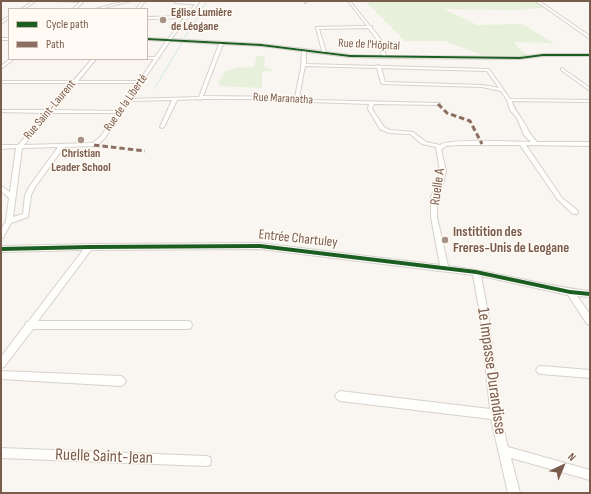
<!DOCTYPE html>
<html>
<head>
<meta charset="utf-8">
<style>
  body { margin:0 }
  #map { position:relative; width:591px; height:494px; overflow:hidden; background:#f9f5f0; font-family:"Sofia Sans Condensed",sans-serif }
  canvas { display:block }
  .frame { position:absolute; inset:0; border:2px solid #7a5c4d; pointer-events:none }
  .legend { position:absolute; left:8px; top:8px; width:140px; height:52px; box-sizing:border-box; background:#fffaf3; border:1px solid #cabbb1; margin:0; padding:5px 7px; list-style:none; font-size:12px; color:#7a5c4d }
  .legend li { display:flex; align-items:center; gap:8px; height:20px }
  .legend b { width:20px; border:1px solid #cabbb1 }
  .north { position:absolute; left:543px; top:446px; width:40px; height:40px; -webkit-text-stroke:3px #fffaf3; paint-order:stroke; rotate:44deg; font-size:11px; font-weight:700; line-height:16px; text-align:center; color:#7a5c4d }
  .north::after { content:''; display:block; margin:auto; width:14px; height:18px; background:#7a5c4d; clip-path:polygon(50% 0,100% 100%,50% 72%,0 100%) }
</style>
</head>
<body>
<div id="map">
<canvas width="591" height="494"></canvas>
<div class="frame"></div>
<ul class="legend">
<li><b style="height:5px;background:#1b5e20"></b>Cycle path</li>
<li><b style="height:5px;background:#8d6e63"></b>Path</li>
</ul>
<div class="north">N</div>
</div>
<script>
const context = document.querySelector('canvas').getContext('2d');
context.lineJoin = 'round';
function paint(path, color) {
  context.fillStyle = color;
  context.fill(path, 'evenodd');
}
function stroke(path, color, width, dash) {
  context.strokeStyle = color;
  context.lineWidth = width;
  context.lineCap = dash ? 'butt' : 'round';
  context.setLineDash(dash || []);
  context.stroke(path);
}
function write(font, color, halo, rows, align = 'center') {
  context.font = font + ' "Sofia Sans Condensed",sans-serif';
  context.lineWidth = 3;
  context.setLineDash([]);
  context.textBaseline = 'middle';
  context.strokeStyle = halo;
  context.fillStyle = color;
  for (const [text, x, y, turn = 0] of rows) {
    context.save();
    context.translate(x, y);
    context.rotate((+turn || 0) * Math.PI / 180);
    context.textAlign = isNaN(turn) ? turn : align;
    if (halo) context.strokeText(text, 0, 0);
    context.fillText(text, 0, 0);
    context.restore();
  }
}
const green = new Path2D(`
  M365 1H535L544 8 513 10 444 9 477 25 522 24 554 43 514 42 518 48 529 56H526L482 55 445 41H405Z
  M257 56H265L264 66 274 71H262V88L220 86 218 83 226 71 236 68 254 67Z`);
const stream = new Path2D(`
  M154 89 207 1`);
const minor = new Path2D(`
  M33 1H36L24 9H21Z
  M55 1H84L76 9H73L80 2Z
  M126 1H131L100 9H95Z
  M142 1H145L139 9H136Z
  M176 1 197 2 200 1 171 39 261 44 322 51 316 27 367 26 348 1H350L370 26H372V28L382 41 386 56 520 57 543 54H590V56H543L520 59 384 58 350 57 306 52V64L376 66 378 65 380 66 488 69H489L510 99 590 100V102L512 101C514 110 517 111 521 118 528 128 528 133 537 142H590V146L526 145 562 198 577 210 578 212 577 214H573L558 200 520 145H458L446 146 441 150 446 171 443 184 437 197V217L448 266C496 271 542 286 590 291V297L577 296 590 314V325L587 324 568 295 481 276 488 313 500 415 508 447 590 470V480L511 458 520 493H508L491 419 340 401 337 399 335 396 337 393 340 391 490 409 480 313 473 275 260 249 91 250 38 321H188L191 322 192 325 191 328 188 329H33L4 367 1 368V357L25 325 26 322H28L83 250 1 252V246L89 244 260 243 440 265 431 217V197L437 184 440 171 436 147 422 144 410 134 389 133 380 129 368 109 369 104 311 102 297 99H202L200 100 198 99 177 100 164 127 162 128 160 127 172 100 129 101 105 138 96 146 64 147 35 187 31 195 28 217 11 223 3 238H1V230L6 221 9 198 1 191V186L10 192 16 148 1 149V145H18L46 113 1 112V110H48L71 83H1V81H73L92 59H96L78 81H139L154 59H146L147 57H155L166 41 147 40V38L168 39 184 18 147 19V17L186 16 195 4 175 3ZM368 28 378 41 382 56 350 55 326 52 319 29ZM170 41 219 44 199 97 131 99 141 83 144 82 143 81ZM223 44 261 46 302 51 301 68 295 97 203 96ZM305 66 377 68 381 83 383 84 482 87 501 91 507 100 510 110 517 118 524 135 531 142C514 142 451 138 440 145L426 142 413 132 390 130 384 127 372 109 374 104 438 105H440V103L311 100 299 97ZM381 68 487 71 499 88 482 85 385 82ZM76 83H137L118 111 53 110ZM51 113H117L101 136 93 143 24 145ZM58 147 29 187 25 195 23 214 13 217 22 148Z
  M305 1H307V2L305 3Z
  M536 1H539L590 36V39Z
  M9 16V18L1 24V21Z
  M1 38H9V40H1Z
  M10 59H14L1 69V66Z
  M562 68 590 88V91L561 70V68Z
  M541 366 590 370V378L541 374 538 373 536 370 538 367Z
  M1 371 121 376 124 378 126 381 124 384 121 386 1 379Z
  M1 448 206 456 210 457 211 461 210 465 206 466 1 458Z`);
const quiet = new Path2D(`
  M438 104 447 113 470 121 482 144
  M94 145 145 151`);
const cycleway = new Path2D(`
  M147 38 261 44 350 55 520 57 543 54H590V56H543L520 59 350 57 261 46 147 40Z
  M260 244 476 270 570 290 590 292V296L570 294 476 274 260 248 89 249 1 251V247L89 245Z`);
const markers = [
  [163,20,4,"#a69286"],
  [81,140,4,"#a69286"],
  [445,240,4,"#a69286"]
];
const farPoinames = [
  ["Eglise Lumière",171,13],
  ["de Léogane",171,27],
  ["Christian",81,154,"center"],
  ["Leader School",81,168,"center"]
];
const farStreetnames = [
  ["Rue de l'Hôpital",369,45,3],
  ["Rue Maranatha",283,99,3],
  ["Rue de la Liberté",126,103,-55],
  ["Rue Saint-Laurent",50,110,-50]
];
const streetNames = [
  ["Ruelle A",438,187,-82],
  ["Entrée Chartuley",298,239,6]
];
const poiNames = [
  ["Institition des",453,232],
  ["Freres-Unis de Leogane",453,248]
];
const nearStreetnames = [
  ["1e Impasse Durandisse",491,371,82],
  ["Ruelle Saint-Jean",104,457,2]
];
paint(green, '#e7f0db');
stroke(stream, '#d0e8ea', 1);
stroke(minor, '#d7d1cb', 2);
paint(minor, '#fefefd');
stroke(quiet, '#8d6e63', 3, [5.5, 3]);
paint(cycleway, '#1b5e20');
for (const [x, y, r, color] of markers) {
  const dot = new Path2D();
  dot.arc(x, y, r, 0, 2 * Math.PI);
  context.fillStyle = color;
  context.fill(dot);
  stroke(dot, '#fffaf3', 1.5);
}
write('bold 12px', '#7a5c4d', '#fffaf3', farPoinames, 'left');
write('12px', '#7a5c4d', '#fffaf3', farStreetnames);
write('14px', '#7a5c4d', '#fffaf3', streetNames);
write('bold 14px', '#7a5c4d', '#fffaf3', poiNames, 'left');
write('17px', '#7a5c4d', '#fffaf3', nearStreetnames);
</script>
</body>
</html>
